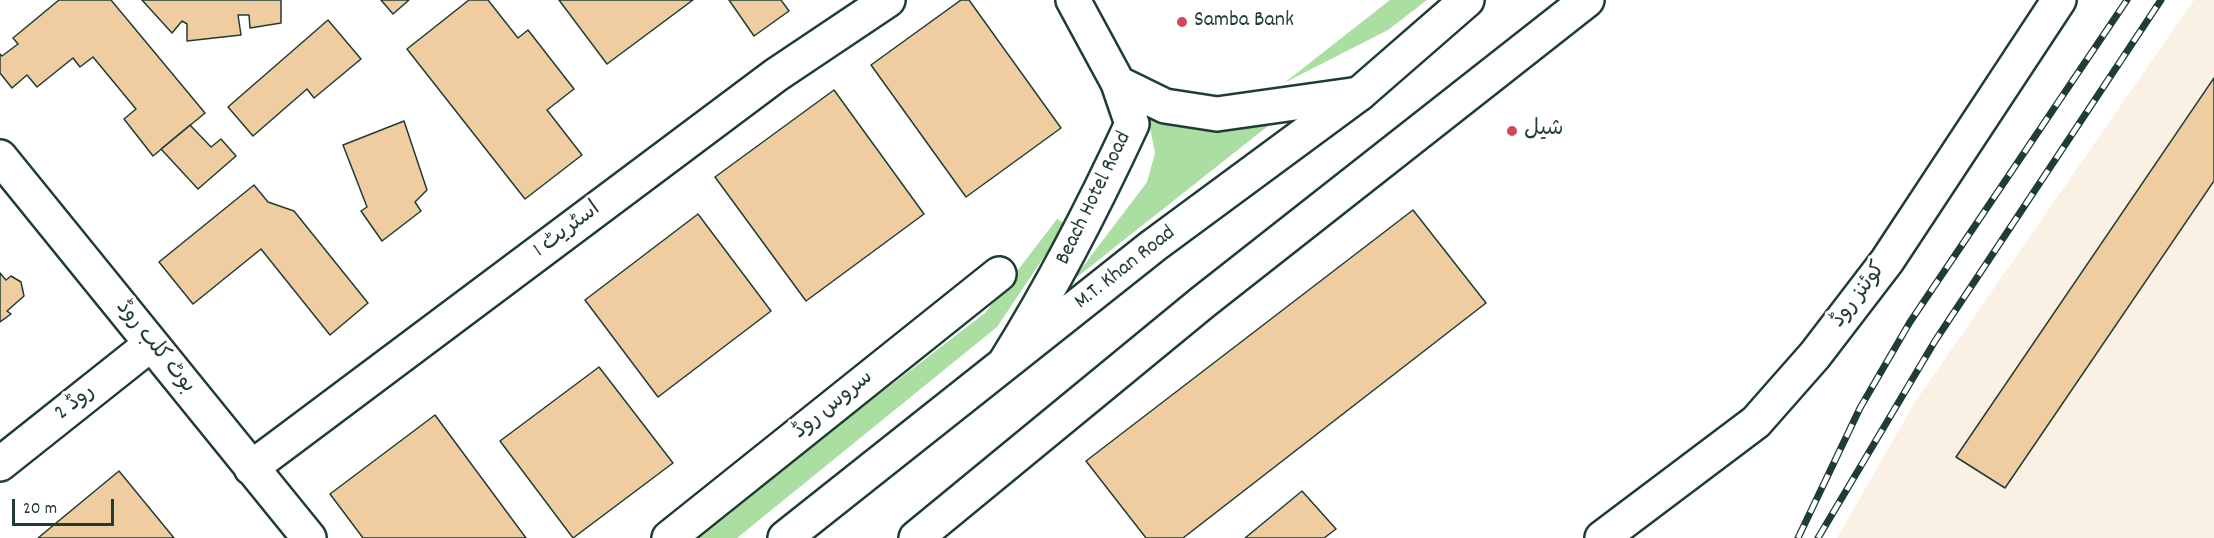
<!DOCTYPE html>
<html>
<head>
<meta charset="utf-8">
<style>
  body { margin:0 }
  #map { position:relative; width:2214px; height:538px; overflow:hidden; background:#fff; font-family:Dekko,sans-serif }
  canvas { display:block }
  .scale { position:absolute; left:12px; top:499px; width:102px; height:27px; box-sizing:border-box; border:3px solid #1f3d34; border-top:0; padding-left:8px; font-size:18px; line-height:21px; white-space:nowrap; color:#1f3d34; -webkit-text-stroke:4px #fff; paint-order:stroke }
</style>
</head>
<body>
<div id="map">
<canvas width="2214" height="538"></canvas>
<div class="scale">20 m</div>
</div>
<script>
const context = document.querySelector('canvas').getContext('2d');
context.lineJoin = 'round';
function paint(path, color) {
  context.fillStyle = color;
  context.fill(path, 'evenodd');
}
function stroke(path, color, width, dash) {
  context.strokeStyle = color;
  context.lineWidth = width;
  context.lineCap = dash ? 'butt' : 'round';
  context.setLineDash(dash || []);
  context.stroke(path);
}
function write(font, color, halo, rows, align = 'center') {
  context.font = font + ' Dekko,"Playpen Sans Arabic",sans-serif';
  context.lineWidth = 6;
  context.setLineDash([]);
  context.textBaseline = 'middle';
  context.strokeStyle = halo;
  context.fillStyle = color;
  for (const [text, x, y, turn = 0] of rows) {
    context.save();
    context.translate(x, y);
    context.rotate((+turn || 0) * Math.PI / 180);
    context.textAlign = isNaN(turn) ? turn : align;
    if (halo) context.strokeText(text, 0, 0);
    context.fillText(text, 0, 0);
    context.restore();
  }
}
const built = new Path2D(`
  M2194 0H2214V538H1837L1915 402Z`);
const green = new Path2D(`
  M1390 0H1427L1388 30 1284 83Z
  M1144 98 1213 128 1234 130 1287 111 1072 281 1147 182 1155 153Z
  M1057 219 1066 224 997 327 737 538H700L851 416 985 313Z`);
const building = new Path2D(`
  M59 0H111L205 113 153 156 124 119 136 109 93 57 80 67 73 58 37 87 27 75 12 88 0 73V54L2 56 18 44 13 38Z
  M142 0H281V23L250 28 249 15H238L241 35 187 41V24L182 21 172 33Z
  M381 0H409L393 14Z
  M469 0H488L518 38 528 30 574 89 547 110 582 155 525 199 407 49Z
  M559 0H693L607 64Z
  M729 0H781L789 11 754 36Z
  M961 0H969L1061 128 966 197 871 65Z
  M328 20 361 59 314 98 307 89 253 136 228 107Z
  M2214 78V181L2005 488 1956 457Z
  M834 90 924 214 806 301 715 177Z
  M404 121 427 190 415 202 421 211 382 241 361 211 367 207 343 145Z
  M190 125 211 147 221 139 236 156 198 189 161 149Z
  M254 185 268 202 294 211 368 303 330 335 261 249 193 304 159 262Z
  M1413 210 1486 303 1183 538H1146L1086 461Z
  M698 214 771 311 658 397 585 300Z
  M0 273 6 280 11 276 21 282 24 296 7 311 11 314 0 322Z
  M599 367 673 463 573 538 500 441Z
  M435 415 526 538H363L330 494Z
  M119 471 174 538H38Z
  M1302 491 1336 529 1324 538H1245Z`);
const street = new Path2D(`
  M1118 83 1165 106 1217 114 1359 94
  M0 157 309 538
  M1006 361C1054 284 1094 206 1132 124L1118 83 1073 0
  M0 464 151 344
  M251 468 776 75 888 0
  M669 538 999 274
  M1602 538 1756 422 1815 355 1887 261 2059 0`);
const highway = new Path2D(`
  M785 538 1153 246 1359 94 1467 0
  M916 538 1203 302 1587 0`);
const rail = new Path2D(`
  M1798 538 1860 408 1910 322 2127 0
  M1818 538 1935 341 2161 0`);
const markers = [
  [1182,22,6,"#d1495b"],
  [1512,131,6,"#d1495b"]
];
const poiNames = [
  ["Samba Bank",1194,22],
  ["شیل",1524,131]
];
const streetNames = [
  ["Beach Hotel Road",1095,199,-64],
  ["اسٹریٹ 1",568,231,-37],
  ["M.T. Khan Road",1126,269,-38],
  ["کوئنز روڈ",1860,296,-53],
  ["بوٹ کلب روڈ",154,348,51],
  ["روڈ 2",76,404,-38],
  ["سروس روڈ",834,406,-39]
];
paint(built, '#faf0e3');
paint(green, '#aadfa1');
paint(building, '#f0cda1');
stroke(building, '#1f3d34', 1.5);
stroke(street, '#1f3d34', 38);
stroke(highway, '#1f3d34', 38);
stroke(street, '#fff', 33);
stroke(highway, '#fff', 33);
stroke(rail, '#1f3d34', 7);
stroke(rail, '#fff', 4.5, [14]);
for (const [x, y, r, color] of markers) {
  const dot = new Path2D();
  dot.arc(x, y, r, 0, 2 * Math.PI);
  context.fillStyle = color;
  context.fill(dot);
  stroke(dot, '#fff', 2);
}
write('22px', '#1f3d34', '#fff', poiNames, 'left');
write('22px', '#1f3d34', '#fff', streetNames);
</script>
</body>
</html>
